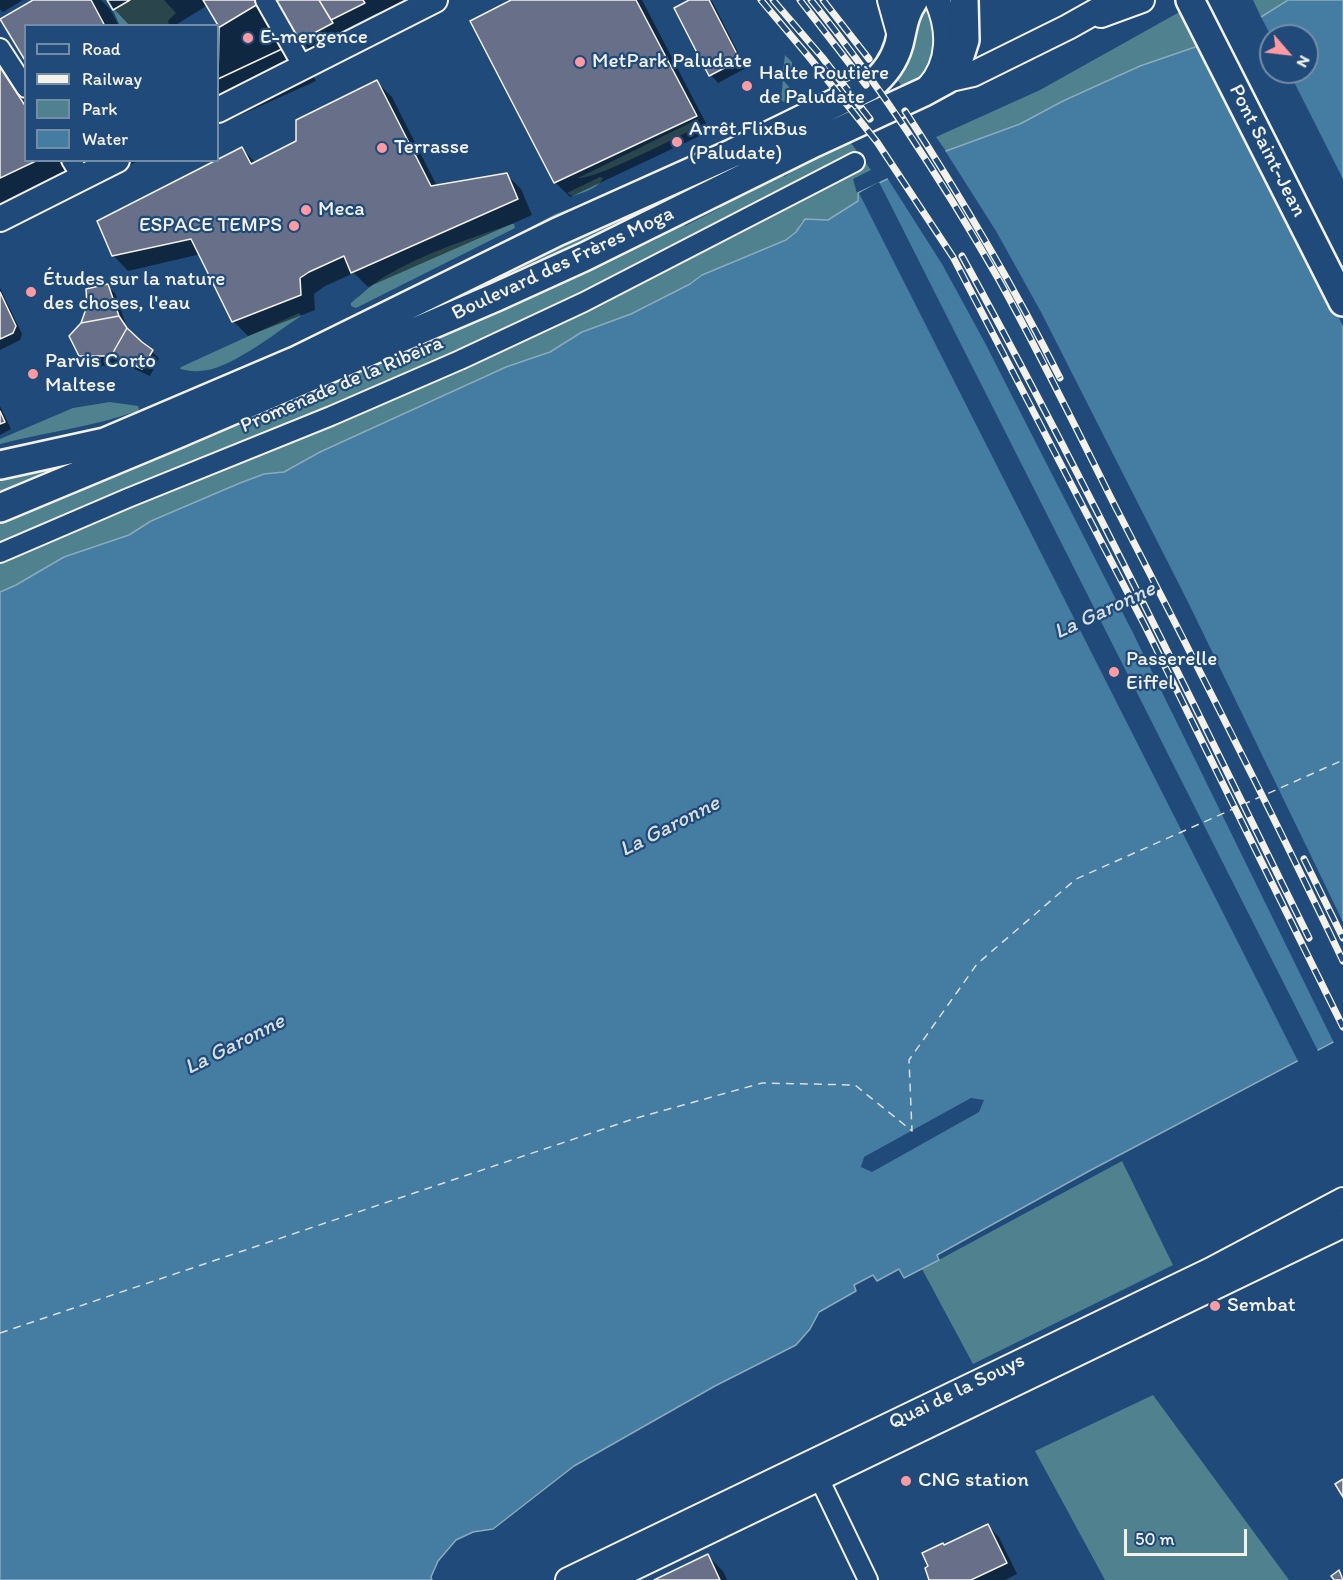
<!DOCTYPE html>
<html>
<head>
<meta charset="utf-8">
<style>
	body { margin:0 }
	#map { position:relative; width:1343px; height:1580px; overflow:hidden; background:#1f4a7a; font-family:Itim,sans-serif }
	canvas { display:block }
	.legend { position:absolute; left:24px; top:24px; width:195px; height:138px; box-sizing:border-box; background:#1f4a7a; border:2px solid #748da6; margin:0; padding:8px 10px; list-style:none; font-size:18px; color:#f4f1e8 }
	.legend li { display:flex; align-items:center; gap:12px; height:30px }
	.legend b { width:30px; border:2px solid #748da6 }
	.north { position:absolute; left:1259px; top:24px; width:60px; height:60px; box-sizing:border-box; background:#1f4a7a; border:2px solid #748da6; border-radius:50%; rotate:118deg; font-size:16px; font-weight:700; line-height:24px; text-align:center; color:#f4f1e8 }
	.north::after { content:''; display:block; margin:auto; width:21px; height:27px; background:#ff9aa2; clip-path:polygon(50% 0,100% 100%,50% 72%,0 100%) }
	.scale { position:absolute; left:1124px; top:1529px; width:123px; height:27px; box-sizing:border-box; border:3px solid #f4f1e8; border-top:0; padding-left:8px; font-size:18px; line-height:21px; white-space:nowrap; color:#f4f1e8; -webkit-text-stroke:4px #1f4a7a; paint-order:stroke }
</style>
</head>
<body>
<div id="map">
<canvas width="1343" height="1580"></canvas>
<ul class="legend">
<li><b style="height:8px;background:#1f4a7a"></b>Road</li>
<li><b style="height:8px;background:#f4f1e8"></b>Railway</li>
<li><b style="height:16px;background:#4f828e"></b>Park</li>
<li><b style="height:16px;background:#457ca1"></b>Water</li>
</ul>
<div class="north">N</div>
<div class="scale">50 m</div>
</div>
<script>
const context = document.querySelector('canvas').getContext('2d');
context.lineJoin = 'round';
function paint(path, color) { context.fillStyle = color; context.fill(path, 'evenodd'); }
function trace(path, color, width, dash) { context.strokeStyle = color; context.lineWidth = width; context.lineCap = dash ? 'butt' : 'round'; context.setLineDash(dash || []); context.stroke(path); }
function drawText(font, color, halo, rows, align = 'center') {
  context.font = font + ' Itim,sans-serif'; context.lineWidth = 4.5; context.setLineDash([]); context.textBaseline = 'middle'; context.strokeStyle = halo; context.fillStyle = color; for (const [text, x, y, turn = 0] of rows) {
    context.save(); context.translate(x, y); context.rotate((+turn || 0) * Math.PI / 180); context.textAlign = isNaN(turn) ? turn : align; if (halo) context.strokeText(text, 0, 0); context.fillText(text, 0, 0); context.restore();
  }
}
paint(new Path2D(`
	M130 0H164L176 13 168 21 169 25 120 26 113 10Z
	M1253 0H1288L1261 17Z
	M926 7H929C945 44 935 66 905 90L893 75 915 21Z
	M1183 10 1201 45 1140 66 1063 101 1020 124 946 151 936 137 1040 90Z
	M785 55 792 62 791 79 783 71Z
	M783 80 790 88 789 103 787 104 781 100Z
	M698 119V127C677 137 594 180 578 178Z
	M848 139 871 170 853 179 859 201 827 220 802 221 796 232 786 240 702 275 690 284 631 314 582 332 550 352 506 367 320 452 284 472 264 474 240 483 151 521 129 535 64 557 16 585 0 592V523L14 518 12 511 37 501 40 508 75 494 73 487 112 471 115 477 203 440 200 432 237 416 241 423 267 412 264 405 302 388 306 395 331 384 329 377 357 365 360 371 395 356 393 350 431 333 434 339 459 329 457 322 493 306 497 313 523 301 521 294 557 278 560 284 585 272 583 265 621 248 624 254 657 239 655 233 682 220 685 226 720 208 717 202 780 169 784 177 811 158Z
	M600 177 603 178C598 189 582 193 572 196L567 193Z
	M647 199 654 212 640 223 325 355Z
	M594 200 591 208 500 249 498 245 555 214Z
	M512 224H514L515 228 356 308 351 306V303C362 294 372 284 384 277 423 253 469 239 512 224Z
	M299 313 301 316 298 318C274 334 228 371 199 371 193 372 186 370 180 369L181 367Z
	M110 402 138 406 139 409 137 411C93 427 46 432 0 444V439L73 408Z
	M101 449 0 498V473Z
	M1122 1161 1173 1265 973 1364 922 1269Z
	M1153 1395 1289 1580H1105L1035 1451Z`), '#4f828e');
const water = new Path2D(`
	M1288 0H1343V1037L1091 1170 937 1255 939 1260 904 1278 899 1269 877 1281 873 1275 854 1285 856 1291 819 1312 810 1329 796 1345 715 1386 574 1466 493 1529 473 1532 456 1540 438 1561 431 1577 432 1580H0V592L16 585 64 557 129 535 151 521 240 483 264 474 284 472 320 452 506 367 550 352 582 332 631 314 690 284 702 275 786 240 796 232 805 219 828 220 858 201V193L946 151 1020 124 1063 101 1140 66 1201 45 1261 17ZM1271 36H1307V72H1271Z`);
paint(water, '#457ca1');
trace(water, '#8babbd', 1.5);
paint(new Path2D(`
	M1260 15 1271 36V72H1289L1343 179V326L1200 42Z
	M944 149 996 231 1041 312 1188 602 1343 922V1040L1335 1045 1132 631 984 341 942 264 886 176Z
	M879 182 1319 1053 1299 1063 859 193Z
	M971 1098 984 1100 979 1112 872 1172 861 1167 864 1157Z`), '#1f4a7a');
paint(new Path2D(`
	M0 0H23L3 12 0 9Z
	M36 0H101L110 9 119 26H26L2 20Z
	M109 0H264L290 38 316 81 218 125V29L221 27 208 5 174 26H130L114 9Z
	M277 0H420L381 17 377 13 342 31 346 38 315 55 300 40Z
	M515 0H642L710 131 570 197 555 182Z
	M693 0 712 1 746 68 718 83 711 75 676 9Z
	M0 54 26 95V160H66L75 176 0 210Z
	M377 82 392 97 437 186 506 174 521 189 532 215 368 287 354 273 325 286 314 294 315 310 248 336 233 321 201 254 128 271 113 255 242 149 256 163 297 142Z
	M94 160H140L109 175Z
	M107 286 115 293 126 325 138 340 159 358 150 376 123 364 122 366H92L81 355 82 325Z
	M0 288 22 334 20 340 0 350Z
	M0 406 11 429 0 435Z
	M988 1526 999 1537 1017 1574 1005 1580H931L944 1547Z
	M708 1556 723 1571 727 1580H657Z`), '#0007');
trace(new Path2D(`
	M0 1333 633 1119 762 1083 855 1085 912 1131 909 1060 977 964 1076 879 1343 760`), '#dadfdd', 1.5, [8, 6]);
const building = new Path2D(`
	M33 0H91L105 26H26V62L0 19Z
	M107 0H130L113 10Z
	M107 0H130L113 10Z
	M203 0H256L284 48 218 79 219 27Z
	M275 0H319L333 23 299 41Z
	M319 0H363L365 3 331 20Z
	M511 0H636L697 116 554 183 470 21Z
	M689 0H709L740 60 709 76 674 8Z
	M258 4 284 48 218 79V28Z
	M0 67 26 107V160H38L0 178Z
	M377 80 431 186 507 173 518 199 351 273 344 256 309 272 300 278 301 295 232 322 191 239 112 256 97 221 242 147 251 164 296 141V120Z
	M108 284 119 316 81 323 87 306 86 289Z
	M0 292 16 326 13 333 0 339Z
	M119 316 127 328 111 356H79L69 336 81 323Z
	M127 328 142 342 153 350 142 369 126 361 111 356Z
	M0 411 5 422 0 424Z
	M1343 1479V1497L1335 1484Z
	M988 1524 1007 1563 971 1580H929L925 1568 928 1566 922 1553 943 1543 944 1545Z
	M708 1554 720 1580H654Z
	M1339 1570 1343 1580H1334L1331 1576Z`);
paint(building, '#677088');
trace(building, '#f4f1e8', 1.5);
const street = new Path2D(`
	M265 0 303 67
	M0 48 26 88
	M71 160 82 178
	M0 553 128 498 331 416 460 360 584 302 855 162
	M814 1468 868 1580`);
const secondary = new Path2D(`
	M890 0 900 36
	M1101 15 1142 0
	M946 80 973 74 1068 27 1116 0
	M928 88C951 63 950 29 937 0
	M218 110 435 0
	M0 219 117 160
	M568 1580 1211 1270 1343 1200
	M608 1580 1343 1225`);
const primary = new Path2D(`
	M1190 0 1343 302
	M0 465 105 442 295 361 557 232 733 153 870 86C884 75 894 62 899 44 903 28 904 14 914 0
	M0 508 175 435 496 297 584 257 814 143 924 92 946 80 958 62 965 40 964 0`);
trace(street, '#f4f1e8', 22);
trace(secondary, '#f4f1e8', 28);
trace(primary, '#f4f1e8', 32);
trace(street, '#1f4a7a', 18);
trace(secondary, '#1f4a7a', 24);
trace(primary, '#1f4a7a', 27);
const rail = new Path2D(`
	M761 0 809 57 877 142 953 257 1145 626 1343 1027
	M773 0 822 57 870 119
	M800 0 866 85
	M811 0C882 88 943 182 999 280 1040 354 1077 430 1115 506 1193 657 1270 808 1343 961
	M823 0 869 59
	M905 111C961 197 1013 285 1060 378
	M962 256C1085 480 1196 709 1309 938
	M1304 859 1343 938`);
trace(rail, '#f4f1e8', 7);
trace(rail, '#1f4a7a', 4.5, [14]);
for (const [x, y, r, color] of [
	[248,38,6,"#ff9aa2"],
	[580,62,6,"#ff9aa2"],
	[747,86,6,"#ff9aa2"],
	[677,142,6,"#ff9aa2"],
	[382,148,6,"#ff9aa2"],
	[306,210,6,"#ff9aa2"],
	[294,226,6,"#ff9aa2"],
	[31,292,6,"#ff9aa2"],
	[33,374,6,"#ff9aa2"],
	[1114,672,6,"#ff9aa2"],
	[1215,1306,6,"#ff9aa2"],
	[906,1481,6,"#ff9aa2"]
]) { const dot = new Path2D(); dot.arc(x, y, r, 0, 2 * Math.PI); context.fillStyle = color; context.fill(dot); trace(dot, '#1f4a7a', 2); }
drawText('21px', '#f4f1e8', '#1f4a7a', [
	["E-mergence",260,38],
	["MetPark Paludate",592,62],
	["Halte Routière",759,74],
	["de Paludate",759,98],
	["Arrêt FlixBus",689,130],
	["(Paludate)",689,154],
	["Terrasse",394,148],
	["Meca",318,210],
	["ESPACE TEMPS",282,226,"right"],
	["Études sur la nature",43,280],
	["des choses, l'eau",43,304],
	["Parvis Corto",45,362],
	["Maltese",45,386],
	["Passerelle",1126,660],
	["Eiffel",1126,684],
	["Sembat",1227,1306],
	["CNG station",918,1481]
], 'left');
drawText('21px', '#f4f1e8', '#1f4a7a', [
	["Pont Saint-Jean",1267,151,63],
	["Boulevard des Frères Moga",563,264,-25],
	["Promenade de la Ribeira",342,385,-23],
	["Quai de la Souys",957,1392,-26]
]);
drawText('italic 22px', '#dadfdd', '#1f4a7a', [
	["La Garonne",1105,611,-25],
	["La Garonne",670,827,-27],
	["La Garonne",235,1045,-27]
]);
</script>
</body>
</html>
